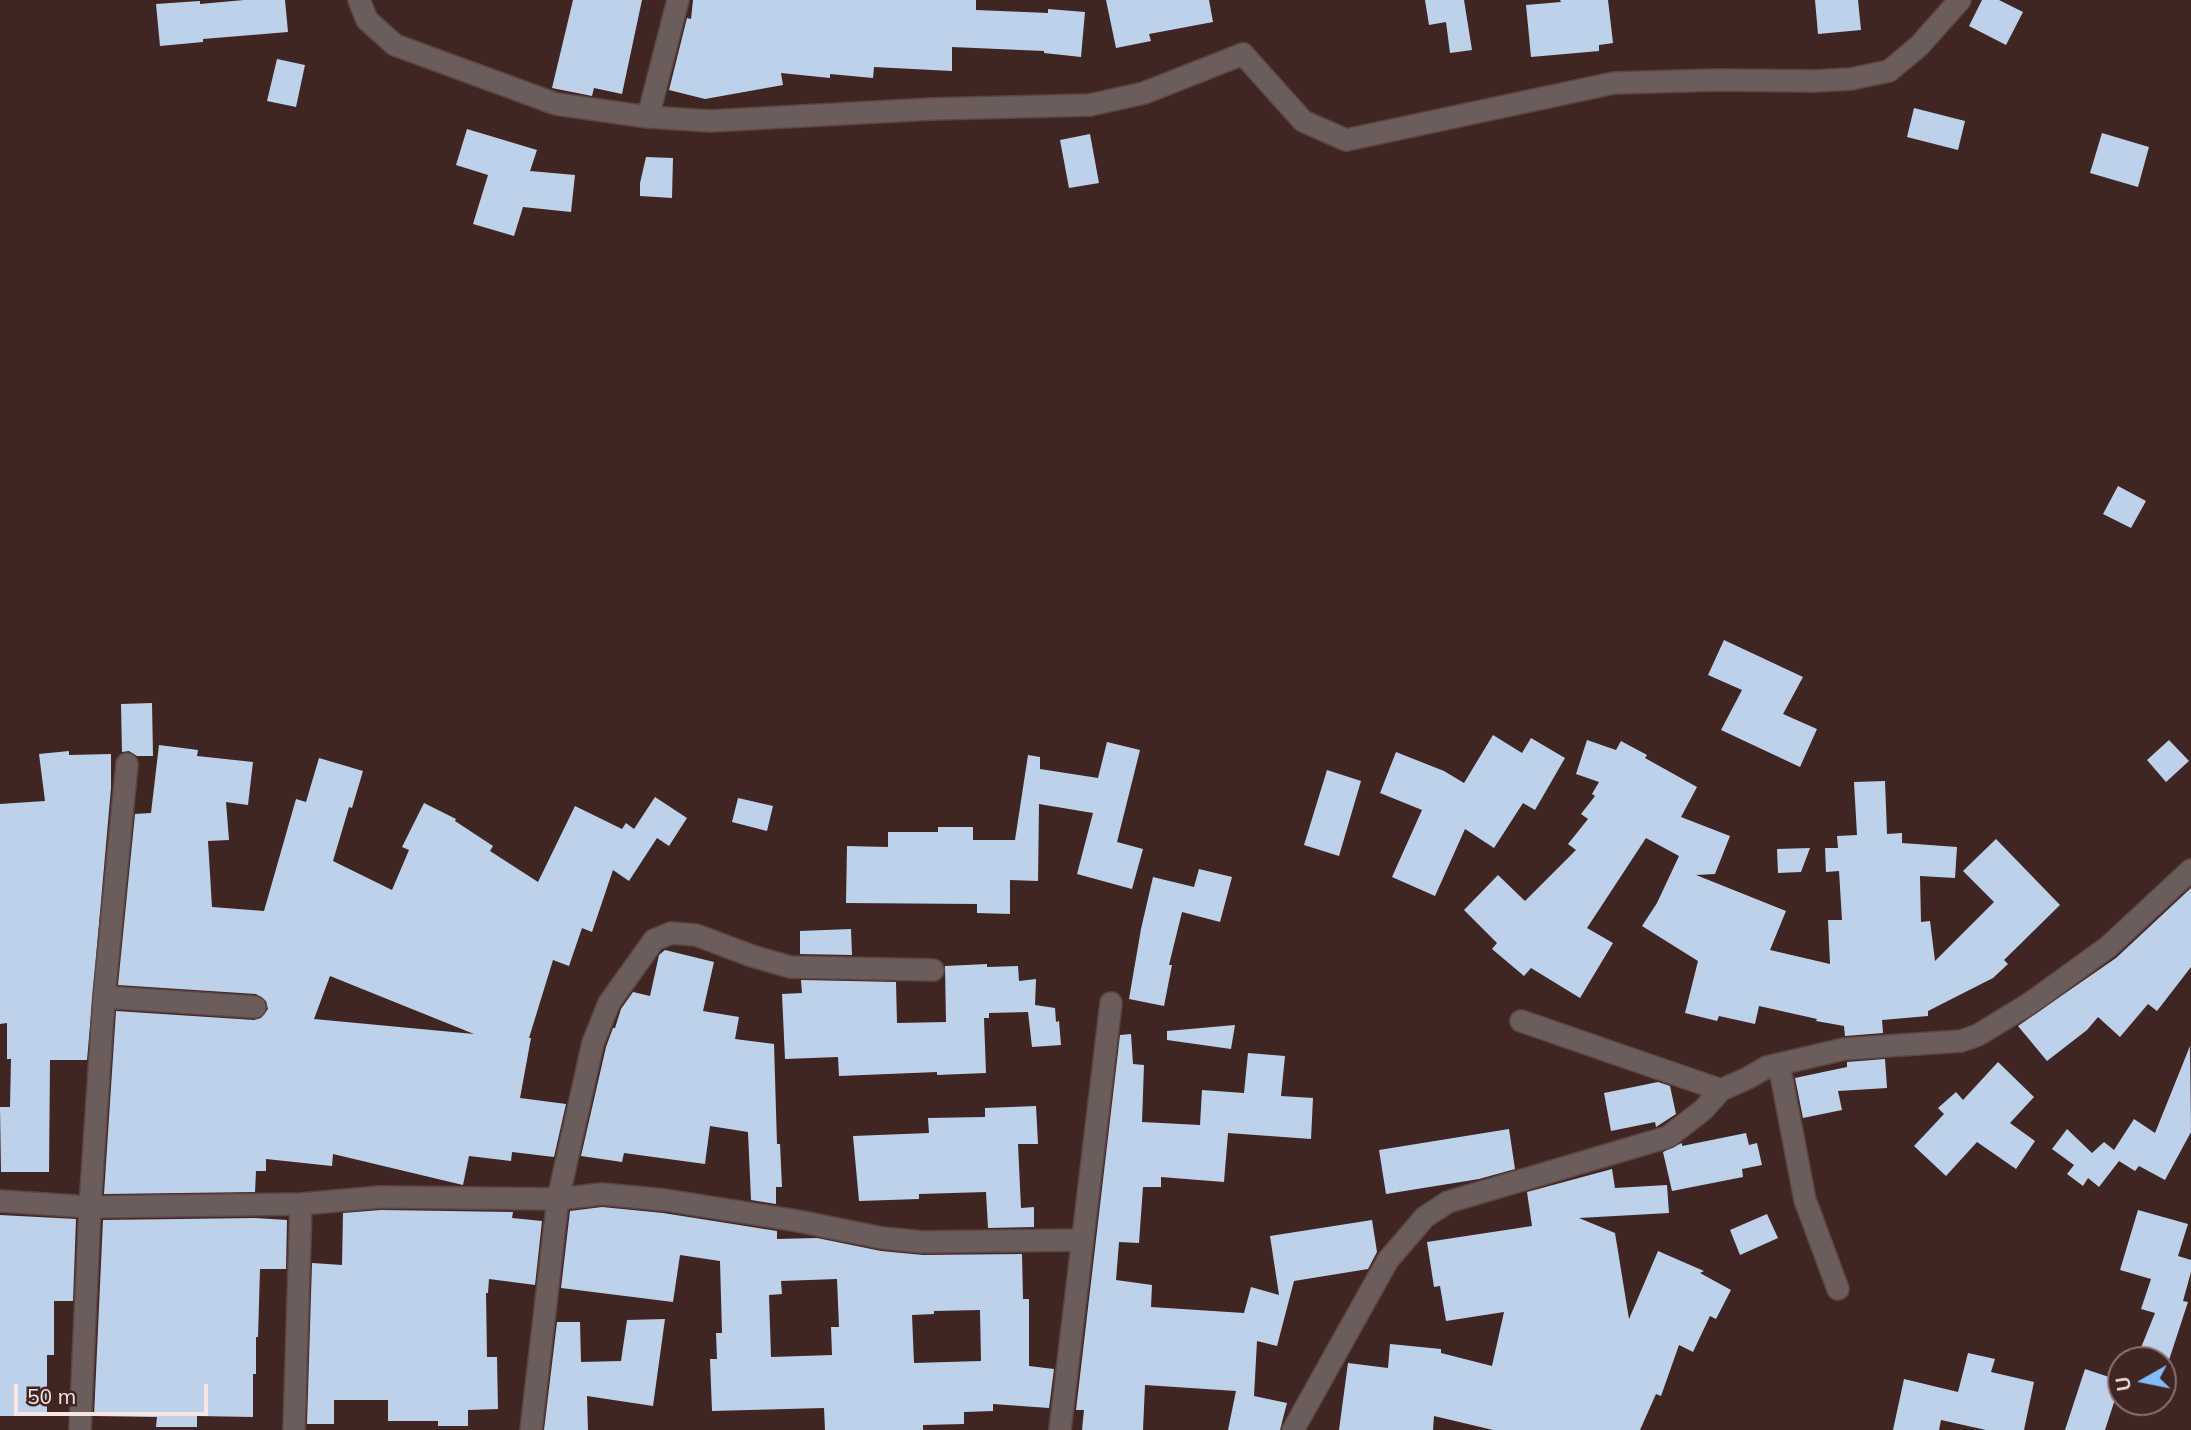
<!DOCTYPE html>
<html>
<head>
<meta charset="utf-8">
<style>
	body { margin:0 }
	#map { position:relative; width:2191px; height:1430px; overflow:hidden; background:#402623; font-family:Mulish,sans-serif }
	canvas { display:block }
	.north { position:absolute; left:2107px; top:1346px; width:70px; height:70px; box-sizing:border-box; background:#402623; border:2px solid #897270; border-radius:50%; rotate:261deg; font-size:19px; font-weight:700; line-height:28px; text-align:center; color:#f7e5e3 }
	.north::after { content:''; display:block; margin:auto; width:24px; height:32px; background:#83bcfb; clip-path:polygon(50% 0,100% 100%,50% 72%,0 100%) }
	.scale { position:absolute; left:14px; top:1384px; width:194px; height:32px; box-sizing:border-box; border:4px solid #f7e5e3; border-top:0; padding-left:9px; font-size:21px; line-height:24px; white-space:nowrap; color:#f7e5e3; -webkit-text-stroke:5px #402623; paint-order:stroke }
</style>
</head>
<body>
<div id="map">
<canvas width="2191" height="1430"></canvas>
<div class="north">U</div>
<div class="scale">50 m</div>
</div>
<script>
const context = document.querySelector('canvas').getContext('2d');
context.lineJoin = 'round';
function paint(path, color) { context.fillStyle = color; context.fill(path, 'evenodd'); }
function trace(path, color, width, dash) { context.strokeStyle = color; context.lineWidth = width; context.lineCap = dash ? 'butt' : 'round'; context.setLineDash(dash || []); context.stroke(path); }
paint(new Path2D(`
	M244 0H285L288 32 203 39V42L160 46 156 4 200 1V4Z
	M573 0H642L622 94 594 88 592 96 552 88Z
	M693 0H976V10L1048 13V9L1085 12 1081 57 1044 53V51L952 47V71L874 67 873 78 830 74V78L781 73 783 85 705 99 669 90 687 18 691 19Z
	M1106 0H1209L1213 22 1149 34 1151 41 1116 48Z
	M1425 0H1464L1472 50 1450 53 1446 22 1429 25Z
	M1560 0H1608L1613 43 1599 45V51L1531 57 1526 5 1561 2Z
	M1815 0H1858L1861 30 1818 34Z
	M1982 0H1999L2023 12 2006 45 1969 26Z
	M277 59 305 65 296 107 267 101Z
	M1914 108 1965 121 1958 150 1907 137Z
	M467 129 537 150 530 171 575 175 571 212 523 207 514 236 473 224 488 175 456 165Z
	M2102 133 2149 147 2138 187 2090 173Z
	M1090 134 1099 183 1069 188 1060 140Z
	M646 157 673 158 672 198 640 196V183Z
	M2118 486 2146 501 2131 528 2103 514Z
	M1724 640 1803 677 1783 714 1817 729 1800 767 1721 730 1742 690 1708 675Z
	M152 703 153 756H137L129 751 122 752 121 704Z
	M1493 735 1522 753 1531 738 1565 758 1535 810 1523 803 1494 848 1465 829 1435 896 1392 877 1422 810 1380 793 1396 752 1444 771 1464 783Z
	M1587 740 1616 750 1621 741 1647 755 1645 758 1697 787 1681 817 1730 836 1715 874 1696 875 1786 911 1770 950 1830 964 1828 920H1842L1839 871 1826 872 1825 848H1838L1837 836 1857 835 1854 782 1885 781 1887 834 1902 833V843L1957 847 1955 878 1920 876 1921 922 1930 921 1935 961 1994 902 1963 871 1996 839 2060 905 2004 960 2008 964 1993 978 1928 1011V1016L1882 1020 1883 1033 1845 1036 1844 1026 1816 1021 1817 1019 1759 1006 1755 1024 1719 1016 1717 1021 1685 1013 1698 961 1642 926 1657 903 1679 856 1646 838 1587 928 1613 943 1580 998 1531 968 1524 976 1492 949 1497 943 1464 910 1498 875 1525 901 1576 850 1568 844 1588 819 1581 814 1595 796 1592 794 1599 782 1576 774Z
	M2169 740 2189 761 2166 782 2147 760Z
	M1107 742 1140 750 1117 842 1143 849 1132 889 1077 874 1093 813 1039 804 1038 881 1010 880V914L977 913V904L846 903 847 846 888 847V832H938V827H973V840H1015L1028 755 1040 757V769L1098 778Z
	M159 745 198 750 197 756 253 762 248 805 226 802 229 840 208 841 212 907 264 911 296 799 306 802 319 758 363 771 352 808 349 807 333 861 392 890 409 850 402 847 424 803 456 819 455 821 493 846 490 851 538 882 575 806 622 829 626 823 634 829 655 797 687 818 669 846 657 838 629 881 613 870 592 932 582 928 569 966 553 960 529 1038H531L520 1098 566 1104 554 1157 512 1152 511 1161 469 1156 463 1185 333 1154 332 1166 266 1159V1171H256L255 1192 104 1194 116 1011 254 1020 261 1018 268 1009 266 1001 256 994 118 985 135 814 151 813ZM330 976 474 1034 314 1019Z
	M69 751V755L111 754V788L87 1060H50L49 1172H1L0 1107H10L11 1059H7V1023L0 1024V804L45 801 39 754Z
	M1327 770 1361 781 1339 856 1304 845Z
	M738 798 773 806 767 831 732 822Z
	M1810 848 1801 872 1778 873 1777 849Z
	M1199 869 1232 877 1220 922 1182 912 1169 965H1172L1164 1006 1129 999 1141 929 1153 877 1194 887Z
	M2191 888V967L2157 1011 2148 1004 2120 1037 2098 1017 2087 1030 2047 1061 2018 1026 2116 958Z
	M851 929 852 955 800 954V931Z
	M665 950 714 962 703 1011 739 1017 735 1039 774 1044 777 1144H780L782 1187H776V1204L751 1200 748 1132 710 1126 705 1164 624 1153 622 1162 581 1156 606 1047 613 1028H615L621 1009 633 992 650 996 659 955Z
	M987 964V967L1018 966 1019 981 1036 979 1035 1005 1055 1008 1056 1022 1059 1021 1061 1045 1032 1047 1028 1012 989 1013V1018H984L986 1073 937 1075V1072L839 1076 838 1057 785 1059 782 994 802 993 801 980 896 982 897 1023 946 1022 945 966Z
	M1235 1025 1231 1049 1167 1040V1031Z
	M1131 1034 1133 1064 1144 1065 1142 1122 1200 1125 1202 1090 1244 1093 1248 1053 1285 1056 1281 1096 1313 1098 1311 1139 1228 1133 1224 1182 1161 1177V1187H1143L1139 1243 1119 1242 1116 1280 1152 1285 1151 1307 1244 1313 1251 1287 1279 1295 1270 1236 1372 1220 1377 1252 1368 1269 1294 1281 1277 1346 1257 1341 1254 1396 1287 1403 1280 1430H1228L1236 1391 1145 1385 1143 1430H1082L1084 1410H1076L1120 1035Z
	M2190 1046 2191 1132 2165 1180 2139 1166 2135 1171 2119 1161 2099 1187 2088 1178 2083 1186 2067 1174 2074 1165 2052 1149 2067 1129 2092 1153 2104 1142 2114 1150 2134 1119 2155 1133Z
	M1885 1059 1887 1088 1838 1091 1842 1110 1803 1118 1795 1078 1847 1067V1062Z
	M1998 1062 2034 1097 2010 1123 2035 1141 2016 1169 1977 1142 1946 1176 1914 1146 1944 1114 1938 1108 1956 1092 1963 1100Z
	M1658 1082 1670 1086 1676 1114 1656 1127 1655 1122 1611 1131 1604 1093Z
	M1036 1106 1038 1144H1018L1021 1208 1034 1207V1227L988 1228 986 1192 919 1194V1199L859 1201 853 1136 929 1133 928 1118 985 1117V1108Z
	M1509 1129 1515 1169 1479 1179 1386 1194 1379 1150Z
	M1746 1133 1749 1145 1757 1143 1762 1165 1742 1169 1743 1177 1672 1191 1663 1152 1682 1143V1146Z
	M1612 1169 1615 1188 1667 1185 1669 1213 1579 1218 1615 1233 1629 1319 1658 1251 1704 1271 1700 1273 1731 1290 1716 1319 1710 1316 1693 1352 1679 1345 1661 1396 1656 1394 1640 1430H1493L1434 1416 1433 1430H1339L1348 1363 1388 1368 1390 1344 1441 1349V1353L1492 1366 1504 1312 1446 1321 1440 1286 1434 1287 1427 1242 1532 1226 1527 1192Z
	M602 1207 663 1213 777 1231V1239L817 1238 881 1251 923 1255 1022 1254 1023 1299H1029V1366L1054 1369 1049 1408 993 1404V1411L964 1412V1424L923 1425V1430H825L824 1408 712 1411 710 1359H717L716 1333H722L720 1261 680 1255 673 1302 561 1288 570 1211ZM837 1279 839 1327H831L832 1355 771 1357 769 1295 782 1294 781 1281ZM980 1310 981 1361 914 1363 912 1315 934 1314V1311Z
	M381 1210 513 1212 512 1218 542 1221 535 1285 489 1279 488 1293H486L487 1357H497L498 1409 468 1410V1426H438V1421H388V1400H334V1424H307L312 1263 342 1265 343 1213Z
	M2138 1210 2188 1224 2178 1256 2191 1260V1272L2183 1301 2188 1302 2169 1360H2136L2155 1313 2141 1309 2151 1279 2120 1270Z
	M1767 1214 1778 1238 1740 1255 1730 1230Z
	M0 1215 76 1219 73 1301H54V1355H47V1416H0Z
	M255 1218 287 1220 286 1269H260L258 1337H256V1374H253V1417L197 1416V1427H156L157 1417 94 1416 103 1220Z
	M665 1319 653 1406 587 1396 588 1430H544L557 1322H580L581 1362 621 1361 627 1320Z
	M1968 1353 1995 1359 1991 1372 2034 1382 2024 1430H1986L1941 1420 1939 1430H1893L1904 1379 1958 1392Z
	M2085 1369 2121 1381 2105 1430H2065Z`), '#bdd2ea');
const minor = new Path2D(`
	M359 0 367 20 395 45 556 104 648 117 710 121 932 109 1090 105 1144 93 1243 54 1303 121 1346 140 1614 83 1717 80 1814 81 1851 79 1889 71 1919 46 1960 0
	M648 117 678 0
	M127 764 104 997 90 1207 301 1204 380 1197 558 1199 602 1194 665 1200 798 1221 882 1238 923 1242 1081 1240
	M104 997 255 1007
	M1521 1021 1721 1090
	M1779 1064 1805 1200 1838 1289
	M0 1201 90 1207 80 1430
	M294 1430 301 1204
	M531 1430 558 1199 593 1043 609 1003 654 940 671 933 696 935 752 956 790 967 933 970
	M1060 1430 1111 1003
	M1293 1430 1388 1260 1425 1217 1448 1202 1668 1137 1703 1110 1721 1090 1748 1078 1767 1067 1844 1049 1961 1041 1978 1035 2029 1004 2108 947 2191 870`);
trace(minor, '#5d4542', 24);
trace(minor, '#6b5d5b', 21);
</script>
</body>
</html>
